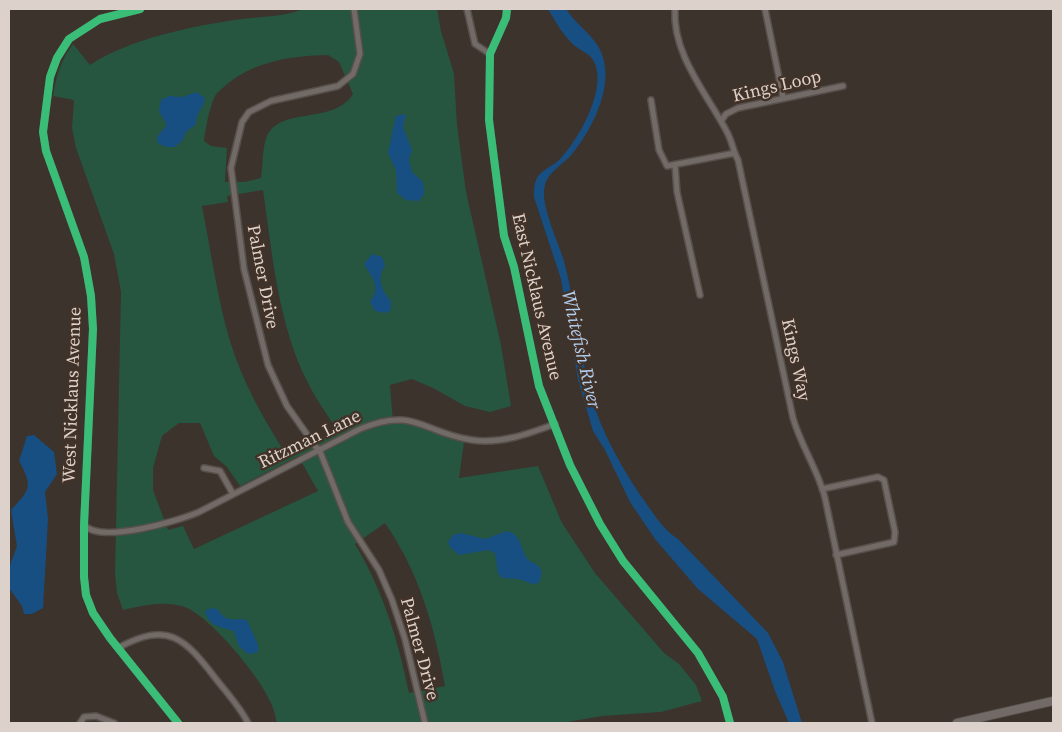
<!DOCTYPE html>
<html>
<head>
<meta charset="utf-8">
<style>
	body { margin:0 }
	#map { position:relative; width:1062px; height:732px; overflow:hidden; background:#3c332d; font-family:"Source Serif 4",serif }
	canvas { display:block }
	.frame { position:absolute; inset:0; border:10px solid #dcd2cb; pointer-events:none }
</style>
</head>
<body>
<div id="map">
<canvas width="1062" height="732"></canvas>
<div class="frame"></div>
</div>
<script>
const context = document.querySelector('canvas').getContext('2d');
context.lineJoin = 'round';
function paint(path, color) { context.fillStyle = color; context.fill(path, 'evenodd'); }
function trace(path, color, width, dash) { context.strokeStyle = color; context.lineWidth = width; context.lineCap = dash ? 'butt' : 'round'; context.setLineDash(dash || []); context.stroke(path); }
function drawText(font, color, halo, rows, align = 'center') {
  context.font = font + ' "Source Serif 4",serif'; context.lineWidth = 5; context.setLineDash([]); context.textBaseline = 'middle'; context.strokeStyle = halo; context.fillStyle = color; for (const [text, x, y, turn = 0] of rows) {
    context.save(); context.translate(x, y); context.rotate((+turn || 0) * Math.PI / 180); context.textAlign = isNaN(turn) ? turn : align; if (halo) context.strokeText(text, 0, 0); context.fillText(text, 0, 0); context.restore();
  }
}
paint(new Path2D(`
	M302 9H437L441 31 454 74 457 125 466 192 501 345 511 406 490 412 465 406 433 388 412 379 390 385 393 423 411 424 464 442 459 478 538 466 562 523 595 573 664 653 679 664 696 685 702 701 661 712 602 716 561 723H277C275 716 274 708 270 701 259 676 212 619 187 608 167 600 144 605 123 610L117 593 115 574 121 292 114 254 76 148 72 128 74 100 53 96C56 76 61 60 73 44L90 65C131 38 193 26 242 19 257 17 291 16 302 9ZM328 55 339 62 353 94C334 125 281 106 267 136 262 148 263 166 261 178L245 182H225L227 148 211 146 204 141C206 126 209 109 215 96 217 92 223 88 226 85 255 61 291 56 328 55ZM263 190C272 252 278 324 307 381 315 398 327 414 337 430L285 453C263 418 242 381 230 341 217 297 211 251 202 206L228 202 227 196ZM179 423H200L214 456 227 467 240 486 298 456 318 491 194 549 183 526 168 530 153 490V468L162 436ZM385 523C419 572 435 628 445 686L409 693C398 639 383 591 355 544Z`), '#265540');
paint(new Path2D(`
	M548 9H566C575 23 589 32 598 46 618 79 594 127 572 154 565 163 548 172 545 185 539 205 560 244 565 265 575 305 579 347 589 387 598 426 619 463 641 496 652 511 662 529 678 539L768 633 783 662 802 723H789L775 691 757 639 698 589 655 539 630 502 605 450 593 431 578 380 561 279 534 197C534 189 534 181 539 175 545 168 555 165 561 158 579 139 609 86 593 60 589 53 581 51 575 46 564 37 555 21 548 9Z
	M196 92 205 98C204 108 195 113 196 124L186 132 182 141 175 147H166L158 143 157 137 167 125 159 111 161 100 169 96 183 97Z
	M406 114 403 127 412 150 409 160 412 172 423 182 424 194 419 201 406 200 397 193 396 170 388 153 396 116Z
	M372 254 382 257 385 266C376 277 382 292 391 301V310L386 313 375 311 370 302C382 286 372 278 364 264Z
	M34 435 54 452 57 474 45 492 48 519 43 608 32 614H24L22 606 9 588V568L17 546 11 510C29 490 34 488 19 461L27 436Z
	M507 531C521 535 519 543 525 555 530 567 548 561 539 583L532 584 519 579 502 578 498 573 495 553 488 550 459 555 450 547 448 542 453 535 461 533 485 539Z
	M212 608 217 609C229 625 231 617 247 620L258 645V652L248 654 239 646 234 631C220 626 210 628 205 611Z`), '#174f83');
const street = new Path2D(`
	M140 9 100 19 69 39 57 58 50 77 43 132 46 151 84 257 91 296 93 329 84 525V577L86 595 93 613 110 638 178 723
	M467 9 475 44 490 54
	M507 9 506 18 490 54 489 120 504 236 514 267 539 386 570 465 600 524 623 561 698 653 723 697 730 723
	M675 9C672 54 707 94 727 132 732 141 733 151 738 160L793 418C801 446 818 470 825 498L872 723
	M765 9 783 97
	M651 100 659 150 667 166 735 153
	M721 121 726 114 738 108 843 86
	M675 165 677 192 700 295
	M319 449 348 522 379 570 392 600 405 639 425 723
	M318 450 287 406 268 365 244 269 231 168 242 122 249 112 271 101 338 86 353 74 360 54 354 9
	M204 468 220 471 233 494
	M822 489 878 477 884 480 895 532 894 542 836 555
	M84 525C101 544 178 521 199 512L360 429C415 406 423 433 472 440 501 444 528 434 555 424
	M118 648C169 620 185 639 216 679 227 693 240 707 248 723
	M80 723 84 717 96 716 114 723`);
const secondary = new Path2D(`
	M957 723 1053 701`);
trace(street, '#574f4a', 8);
trace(secondary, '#574f4a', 10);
trace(street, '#716a66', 5);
trace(secondary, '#716a66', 8);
trace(new Path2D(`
	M140 9 100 19 69 39 57 58 50 77 43 132 46 151 84 257 91 296 93 329 84 525V577L86 595 93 613 110 638 178 723
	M507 9 506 18 490 54 489 120 504 236 514 267 539 386 570 465 600 524 623 561 698 653 723 697 730 723`), '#3abd76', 8);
drawText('18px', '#dcd2cb', '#423227', [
	["Kings Loop",777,87,-13],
	["Palmer Drive",262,277,79],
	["East Nicklaus Avenue",536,297,77],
	["Kings Way",795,360,78],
	["West Nicklaus Avenue",73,395,-88],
	["Ritzman Lane",310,440,-26],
	["Palmer Drive",419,649,75]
]);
drawText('italic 19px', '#b0cef0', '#423227', [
	["Whitefish River",580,350,77]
]);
</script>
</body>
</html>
